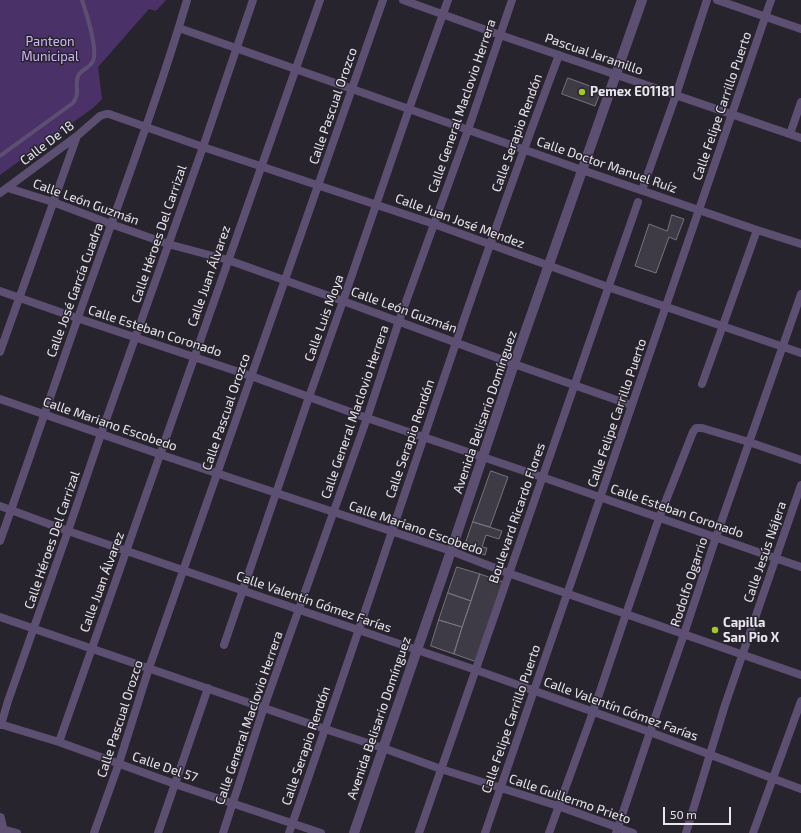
<!DOCTYPE html>
<html>
<head>
<meta charset="utf-8">
<style>
	body { margin:0 }
	#map { position:relative; width:801px; height:833px; overflow:hidden; background:#28242e; font-family:"Exo 2",sans-serif }
	canvas { display:block }
	.scale { position:absolute; left:663px; top:807px; width:68px; height:18px; box-sizing:border-box; border:2px solid #e9e6ed; border-top:0; padding-left:5px; font-size:12px; line-height:14px; white-space:nowrap; color:#e9e6ed; -webkit-text-stroke:3px #28242e; paint-order:stroke }
</style>
</head>
<body>
<div id="map">
<canvas width="801" height="833"></canvas>
<div class="scale">50 m</div>
</div>
<script>
const context = document.querySelector('canvas').getContext('2d');
context.lineJoin = 'round';
function paint(path, color) { context.fillStyle = color; context.fill(path, 'evenodd'); }
function trace(path, color, width, dash) { context.strokeStyle = color; context.lineWidth = width; context.lineCap = dash ? 'butt' : 'round'; context.setLineDash(dash || []); context.stroke(path); }
function drawText(font, color, halo, rows, align = 'center') {
  context.font = font + ' "Exo 2",sans-serif'; context.lineWidth = 3; context.setLineDash([]); context.textBaseline = 'middle'; context.strokeStyle = halo; context.fillStyle = color; for (const [text, x, y, turn = 0] of rows) {
    context.save(); context.translate(x, y); context.rotate((+turn || 0) * Math.PI / 180); context.textAlign = isNaN(turn) ? turn : align; if (halo) context.strokeText(text, 0, 0); context.fillText(text, 0, 0); context.restore();
  }
}
paint(new Path2D(`
	M0 0H166L156 11 149 9 98 67 102 99 93 108 0 175Z`), '#4a3269');
const building = new Path2D(`
	M568 78 601 90 595 106 562 94Z
	M672 215 684 219 676 240 669 237 656 273 635 266 649 224 667 231Z
	M491 471 508 477 490 527 473 522Z
	M473 522 502 531 499 539 486 535 482 547 487 548 485 555 464 548Z
	M457 567 480 574 471 601 448 593Z
	M480 574 503 582 477 662 454 654Z
	M448 593 471 601 462 627 439 620Z
	M439 620 462 627 454 654 431 646Z`);
paint(building, '#3f3b46');
trace(building, '#77737f', 1);
trace(new Path2D(`
	M0 156 73 103C81 92 74 87 78 76 80 70 90 68 93 61 98 49 86 12 82 0`), '#5d4f72', 4);
trace(new Path2D(`
	M403 0 500 35 801 138
	M717 0 801 29
	M179 28 582 170 757 230 801 244
	M790 134 801 102
	M8 188 53 202 111 224 168 244 228 260 343 301 514 364 631 405
	M642 190 676 95 707 0
	M0 193 77 136 100 116 106 114H109L203 147 434 224 608 287 801 353
	M0 291 77 318 251 376 367 418 542 477 801 567
	M0 352 77 136
	M702 384 757 230
	M0 399 159 454 451 551 508 573 801 675
	M0 506 68 531 476 670 650 732 801 789
	M0 541C31 455 60 367 91 281 124 188 159 95 187 0
	M0 617 325 729 383 748 441 769 558 806 633 833
	M224 645 309 397 343 301 409 109 448 0
	M0 724 59 742 175 784 321 833
	M1 725 8 701 68 531 101 434 203 147 253 0
	M59 742 320 0
	M0 830 2 829 17 833
	M94 833 119 763 149 668 383 0
	M158 833 208 688
	M223 833 264 707 367 418 399 321 468 130 512 0
	M289 833C380 574 462 312 559 55
	M419 833C491 622 565 412 638 202
	M485 833 771 0
	M549 833 593 712 626 614 659 518 693 432 696 428H702L749 442 801 460
	M616 833 650 732 684 634 716 537 801 294
	M686 833 725 705 801 485
	M753 833 801 701`), '#5d4f72', 8);
trace(new Path2D(`
	M0 818 3 833
	M354 833 451 551 514 364 642 0`), '#5d4f72', 10);
for (const [x, y, r, color] of [
	[582,92,4,"#a4c824"],
	[715,630,4,"#a4c824"]
]) { const dot = new Path2D(); dot.arc(x, y, r, 0, 2 * Math.PI); context.fillStyle = color; context.fill(dot); trace(dot, '#28242e', 1.5); }
drawText('13px', '#d1b7f9', '#28242e', [
	["Panteon",50,42],
	["Municipal",50,57]
]);
drawText('13px', '#e9e6ed', '#28242e', [
	["Pascual Jaramillo",594,54,19],
	["Calle Pascual Orozco",333,106,-71],
	["Calle General Maclovio Herrera",462,106,-71],
	["Calle Felipe Carrillo Puerto",722,106,-71],
	["Calle Serapio Rendón",517,133,-70],
	["Calle De 18",47,143,-37],
	["Calle Doctor Manuel Ruíz",607,165,19],
	["Calle León Guzmán",86,202,20],
	["Calle Juan José Mendez",460,221,20],
	["Calle Héroes Del Carrizal",159,234,-71],
	["Calle Juan Álvarez",209,276,-71],
	["Calle José García Cuadra",75,290,-70],
	["Calle León Guzmán",404,310,20],
	["Calle Luis Moya",324,318,-70],
	["Calle Esteban Coronado",155,331,18],
	["Calle Pascual Orozco",226,412,-71],
	["Calle General Maclovio Herrera",355,412,-71],
	["Avenida Belisario Domínguez",485,412,-71],
	["Calle Felipe Carrillo Puerto",617,413,-71],
	["Calle Mariano Escobedo",110,424,19],
	["Calle Serapio Rendón",410,439,-71],
	["Calle Esteban Coronado",677,511,19],
	["Boulevard Ricardo Flores",517,513,-71],
	["Calle Mariano Escobedo",416,528,19],
	["Calle Héroes Del Carrizal",52,540,-71],
	["Calle Jesús Nájera",765,552,-71],
	["Calle Juan Álvarez",102,582,-70],
	["Rodolfo Ogarrio",689,582,-72],
	["Calle Valentín Gómez Farías",314,602,19],
	["Calle Valentín Gómez Farías",621,709,20],
	["Calle General Maclovio Herrera",249,718,-71],
	["Avenida Belisario Domínguez",379,718,-71],
	["Calle Pascual Orozco",120,719,-72],
	["Calle Felipe Carrillo Puerto",511,719,-71],
	["Calle Serapio Rendón",306,746,-71],
	["Calle Del 57",165,767,19],
	["Calle Guillermo Prieto",570,799,19]
]);
drawText('bold 13px', '#e9e6ed', '#28242e', [
	["Pemex E01181",590,92],
	["Capilla",723,623],
	["San Pio X",723,638]
], 'left');
</script>
</body>
</html>
